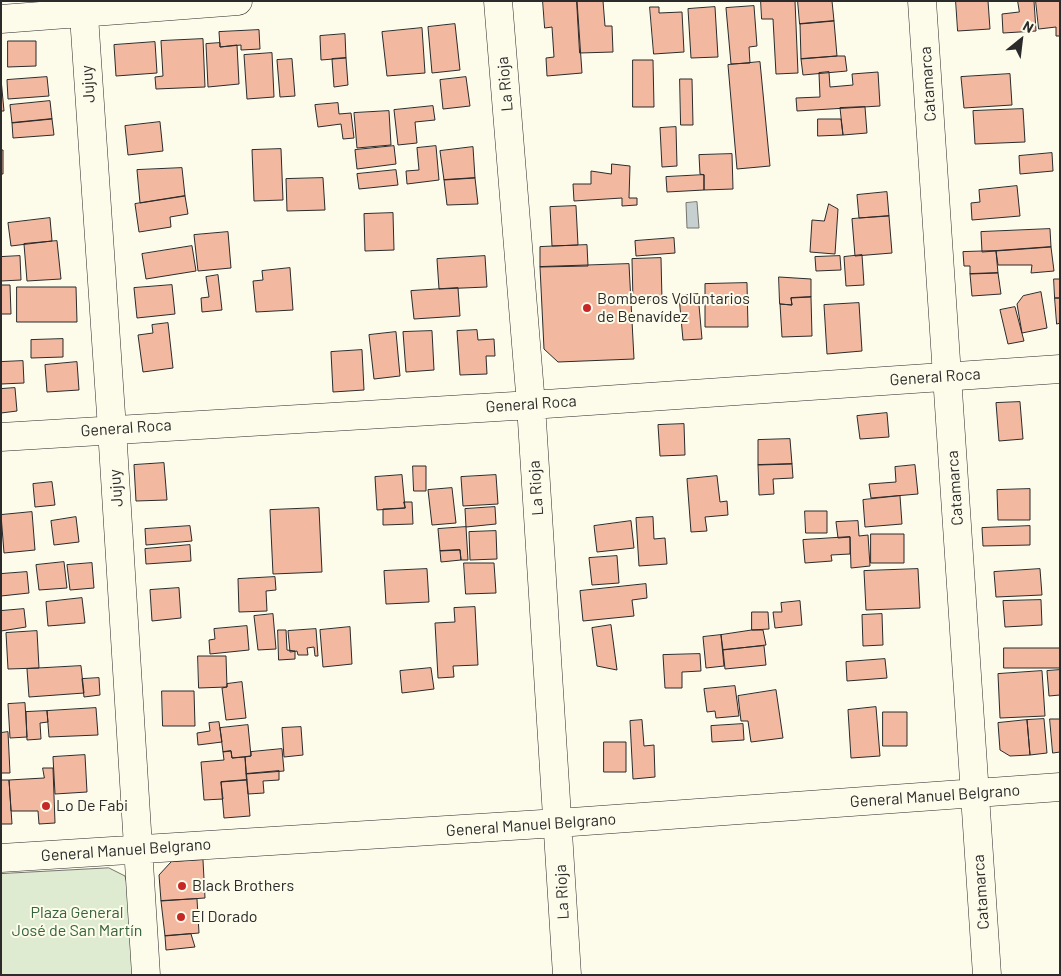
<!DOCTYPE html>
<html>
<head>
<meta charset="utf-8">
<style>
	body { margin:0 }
	#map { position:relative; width:1061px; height:976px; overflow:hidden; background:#fdfbea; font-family:Barlow,sans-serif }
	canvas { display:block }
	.frame { position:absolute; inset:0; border:2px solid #2b2b2b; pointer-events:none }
	.north { position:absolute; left:996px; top:15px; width:50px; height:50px; -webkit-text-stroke:4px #fdfbea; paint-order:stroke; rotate:29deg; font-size:14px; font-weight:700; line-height:20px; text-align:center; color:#2b2b2b }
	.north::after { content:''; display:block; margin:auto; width:18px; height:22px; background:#2b2b2b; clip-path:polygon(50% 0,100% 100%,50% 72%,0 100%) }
</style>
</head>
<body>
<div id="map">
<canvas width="1061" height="976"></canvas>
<div class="frame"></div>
<div class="north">N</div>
</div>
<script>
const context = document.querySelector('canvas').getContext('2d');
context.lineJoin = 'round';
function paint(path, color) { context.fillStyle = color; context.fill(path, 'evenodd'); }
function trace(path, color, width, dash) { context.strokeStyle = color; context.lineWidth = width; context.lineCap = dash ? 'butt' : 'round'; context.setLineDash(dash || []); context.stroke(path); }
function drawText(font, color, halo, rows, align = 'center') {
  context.font = font + ' Barlow,sans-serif'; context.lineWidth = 4; context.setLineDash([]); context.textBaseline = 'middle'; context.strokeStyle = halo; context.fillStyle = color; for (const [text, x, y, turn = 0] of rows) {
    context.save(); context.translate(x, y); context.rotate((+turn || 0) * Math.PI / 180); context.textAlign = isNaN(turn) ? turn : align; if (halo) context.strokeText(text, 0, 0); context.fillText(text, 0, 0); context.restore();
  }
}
const green = new Path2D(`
	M109 868 125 876 128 887 135 975H1V874Z`);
paint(green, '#deebd1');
trace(green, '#74746e', 1);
const water = new Path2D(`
	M697 202 699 228H687L686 203Z`);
paint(water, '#c7d0d0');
trace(water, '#74746e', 1);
const building = new Path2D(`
	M543 1H577L582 73 547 76 546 58 554 57 552 27 545 28Z
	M577 1H603L605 26H612L613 52 580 53Z
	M761 1H795L798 73 776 74 773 19H762Z
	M798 1H832L834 21 800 24Z
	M956 1H988L990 29 958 31Z
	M1018 1H1034L1036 31 1003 33 1002 14 1019 12Z
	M1036 1H1060V36H1056V27L1039 29Z
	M754 6 757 46 749 47 750 63 731 64 726 8Z
	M650 7H659V13L682 12 684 52 654 54Z
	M715 7 718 57 691 58 688 9Z
	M834 21 837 56 801 59 800 24Z
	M455 24 460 70 432 73 428 27Z
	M422 28 425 73 387 76 382 32Z
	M259 30 260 49 241 50V45L220 47 219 32Z
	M345 34 346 58 321 60 320 36Z
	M203 39 205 87 156 89 155 77 163 76 161 41Z
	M8 41H36V66L8 67Z
	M155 42 157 73 116 76 114 45Z
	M220 43V47L237 45 239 84 208 87 206 44Z
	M272 53 274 97 247 99 244 55Z
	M837 56H845L847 71 803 75 801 59Z
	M346 58 348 85 334 87 332 59Z
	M292 59 295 96 280 97 277 60Z
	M633 60H653L654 107H633Z
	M760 62 770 166 737 169 728 65Z
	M829 72 830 87 853 85 852 74 878 72 880 106 797 111 796 98 820 97 819 73Z
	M1010 74 1012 105 964 108 961 77Z
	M47 77 49 96 8 99 7 80Z
	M466 77 470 106 443 109 440 80Z
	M1 79 4 111H1Z
	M680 79H692L693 125H681Z
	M50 101 52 119 12 123 10 105Z
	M338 103 339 114 351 113 354 138 343 139 341 124 318 127 315 105Z
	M433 106 435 120 415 122 417 143 398 145 394 110Z
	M865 107 867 133 843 135 840 108Z
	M1023 109 1025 142 975 144 973 111Z
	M389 111 391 145 357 148 354 113Z
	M52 119 54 135 13 138 12 123Z
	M818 119H841L843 135 818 136Z
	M160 122 163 151 128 155 125 126Z
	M676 127 677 166 662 167 660 128Z
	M394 146 396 164 357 169 355 150Z
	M436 146 439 180 407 184 406 171 419 170 417 148Z
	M473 147 475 178 444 180 440 151Z
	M281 149 283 200 254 201 252 150Z
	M1 150H3V174H1Z
	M1052 153 1053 171 1020 174 1019 156Z
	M732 154 733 189 704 190V175L700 174 699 155Z
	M612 164 630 166 629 198H637V205L622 206V198L574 201 573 184H591V171L611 174Z
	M182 168 185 196 140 203 137 170Z
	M396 170 398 185 359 189 357 174Z
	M704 175V190L667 192 666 177Z
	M323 178 325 210 287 211 286 179Z
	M475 178 478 204 447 205 444 180Z
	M1017 186 1020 216 972 220 971 203 980 202 979 190Z
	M887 192 889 216 859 218 857 195Z
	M185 196 188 214 170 217 171 227 139 232 135 204Z
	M829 204 838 209 835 254 810 252 812 220 824 221Z
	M576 206 578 245 552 246 550 207Z
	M393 213 394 250 365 251 364 214Z
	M889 216 892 253 855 256 852 219Z
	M50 218 52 241 11 246 8 223Z
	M1050 229 1051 247 982 252 981 232Z
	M228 232 231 268 198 271 194 235Z
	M674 238 675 253 636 256 635 241Z
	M57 241 61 279 27 281 24 244Z
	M587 245 588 266 540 267V247Z
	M192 246 196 271 146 279 142 254Z
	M1051 247 1054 271 1031 273 1032 265H998L996 251Z
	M996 251 998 273 970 274V266H964L963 252Z
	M862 255 864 285 846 286 844 257Z
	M20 256 21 280 1 281V257Z
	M485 256 487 287 439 289 437 259Z
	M840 256 841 270 816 271 815 257Z
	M661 258 662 300 633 301 632 259Z
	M629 264 634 359 558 362 544 349 540 267Z
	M290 268 293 310 256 312 253 281 263 280 262 271Z
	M998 273 1001 294 972 296 970 274Z
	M218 275 222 310 202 312 201 298 209 297 206 277Z
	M779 277 811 279V297L791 298 792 305 780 304Z
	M1054 279H1060V298H1055Z
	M747 283 748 327H705V284Z
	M1 285H10L11 314H1Z
	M172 285 175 314 137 318 134 288Z
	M17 287H76L77 322H17Z
	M458 288 460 316 414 319 411 291Z
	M1041 292 1047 328 1022 333 1017 304 1023 296Z
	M698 294 702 339 683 340 679 296Z
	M811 297 812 336 782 337 780 304 792 305 791 298Z
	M1055 298H1060V323L1057 324Z
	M859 303 862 351 827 354 824 305Z
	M1015 307 1024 341 1008 344 1000 310Z
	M168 323 173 368 143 372 138 335 153 333 152 325Z
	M477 330 478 340 494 339 495 356H486L487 374 460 375 457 331Z
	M432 331 434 370 406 372 403 332Z
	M396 332 400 376 374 379 369 335Z
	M63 339V357L31 358V340Z
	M362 350 364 390 333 392 331 352Z
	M23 361 24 383 1 384V362Z
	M77 362 79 390 47 392 45 365Z
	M15 388 17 411 1 413V389Z
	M1020 402 1023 439 999 441 996 403Z
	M887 413 889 437 860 439 857 416Z
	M684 424 685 455 660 456 658 425Z
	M790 439 792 464 758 465V440Z
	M164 463 167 500 136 501 134 465Z
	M792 464 793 478 773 479 774 494 759 495 758 465Z
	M915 465 918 494 871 498 869 484 896 482 895 467Z
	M413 466H426V491H414Z
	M402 475 405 508 377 510 375 477Z
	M496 475 498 504 463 506 461 477Z
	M717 476 720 502 727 501 728 515 705 517 707 531 691 532 687 479Z
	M52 482 55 505 35 507 33 484Z
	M452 488 456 523 432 525 428 490Z
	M1030 489V520H998L997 490Z
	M900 496 902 524 865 527 863 500Z
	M404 502H412L413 524 383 525V509L405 508Z
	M495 507 496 524 466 527 465 509Z
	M319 508 322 572 273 574 270 510Z
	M805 511H827V533H806Z
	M32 512 35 550 4 553 1 515Z
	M76 517 79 542 54 545 51 521Z
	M653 517 654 539 665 538 667 564 639 566 636 518Z
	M631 521 634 548 597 552 594 526Z
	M858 521 859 536 868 535 870 566 851 568 850 537 838 538 836 522Z
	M190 526 192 541 146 545 145 529Z
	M1030 526V545L983 546 982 528Z
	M466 527 468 560H461L460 550 440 551 438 529Z
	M496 531 497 559 470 560 469 532Z
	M871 534H904V563H871Z
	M850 537V554L831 555 832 561 805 563 803 540Z
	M190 545 191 561 146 564 145 549Z
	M460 550 461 560 441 562 440 551Z
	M617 556 619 583 592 585 589 558Z
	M64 562 67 588 39 590 36 565Z
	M92 563 94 588 70 590 67 565Z
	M464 563H494L496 593 466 594Z
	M427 569 429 602 386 604 384 571Z
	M918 569 920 608 866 610 864 571Z
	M1040 569 1042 595 996 597 994 572Z
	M27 572 29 593 1 596V574Z
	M275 577 276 590 266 591 267 611 239 612 238 579Z
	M646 584 647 598 632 600 634 616 583 621 580 591Z
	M179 588 181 618 152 621 150 590Z
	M82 598 85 623 48 626 46 602Z
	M1041 600 1042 625 1005 627 1003 601Z
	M800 601 802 625 775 628 773 612H782L781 603Z
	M475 607 478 665 453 666 454 677 438 678 435 623 455 622 454 608Z
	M24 609 26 627 1 631V611Z
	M752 612H768L769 629 752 630Z
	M273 614 276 649 258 650 254 616Z
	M882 614 883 645 863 646 862 615Z
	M611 625 617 670 597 666 592 628Z
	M247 626 249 650 210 654 209 640 215 639 214 629Z
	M350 627 352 664 323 667 320 630Z
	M316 629 318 656H315L314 647 307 648 308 655H298L297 651 290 652 288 631Z
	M278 630H286L287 650 295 651V659L279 660Z
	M752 630H763L766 645 723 650 721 635Z
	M37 631 39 668 8 669 6 633Z
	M721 635 724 666 706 668 703 637Z
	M764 646 766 665 725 669 723 650Z
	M1004 648H1060V668H1004Z
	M700 654 701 671 682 672V688H665L663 655Z
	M198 656H226L227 687 199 688Z
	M885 659 887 678 847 681 846 662Z
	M81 666 84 693 29 697 27 669Z
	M431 668 434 689 402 693 400 671Z
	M1060 670V695L1049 696 1047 671Z
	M1042 671 1045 716 1000 718 998 674Z
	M99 678 100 695 84 697 82 679Z
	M242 682 246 718 226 720 222 688 227 687V684Z
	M735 686 739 716 716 718 715 711 707 712 704 689Z
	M776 690 783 738 751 742 748 721H741L738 696Z
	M162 691H194L195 726H163Z
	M25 703 27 737 10 738 8 704Z
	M876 707 880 756 851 758 848 710Z
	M96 708 98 735 49 737 47 711Z
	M47 711 48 722 40 723 41 739 27 740 26 712Z
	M883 712H907V746H883Z
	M1044 719 1047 753 1030 755 1027 720Z
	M1050 719H1060V752L1053 753Z
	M642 720 644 746 654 745 655 777 633 779 630 721Z
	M1027 720 1030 755 1010 756 1000 750 998 723Z
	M219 722 222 742 198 745 197 733 210 731 209 723Z
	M743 724 744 740 712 742 711 726Z
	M248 725 251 756 232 758 231 751 223 752 220 728Z
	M301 727 303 755 284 757 282 728Z
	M8 732 10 773H1V733Z
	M604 742H626V772H604Z
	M282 749 284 771 246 774 245 757 251 756V752Z
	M231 751 232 758 245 757 247 780 221 782 223 799 204 800 201 762 224 760 223 752Z
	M85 755 87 792 55 794 53 757Z
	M43 768H53L55 823 39 824 38 811H11L9 780 44 778Z
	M279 771V780L263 781 264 793 248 794 246 774Z
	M1 780H9L12 824H1Z
	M247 780 250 816 224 818 221 782Z
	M203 860 205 898 161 901 159 875 171 862Z
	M197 899 199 933 165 936 161 901Z
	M191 934 195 947 166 950 165 936Z`);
paint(building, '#f2b8a0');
trace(building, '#2b2b2b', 1);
const minor = new Path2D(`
	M83 1 112 429 146 975
	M498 1 531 405 567 975
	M922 1 987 975
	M1 19 238 1
	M1 437 531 405 1060 369
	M1 858 558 823 1060 787`);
trace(minor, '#2b2b2b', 29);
trace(minor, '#fdfbea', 28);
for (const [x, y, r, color] of [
	[587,308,5,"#c62828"],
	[46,806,5,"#c62828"],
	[182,886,5,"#c62828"],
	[181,917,5,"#c62828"]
]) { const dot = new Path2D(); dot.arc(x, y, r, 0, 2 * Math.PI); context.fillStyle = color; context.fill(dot); trace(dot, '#fdfbea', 2); }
drawText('16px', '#2b2b2b', '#fdfbea', [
	["Jujuy",88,84,-94],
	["La Rioja",505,84,-95],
	["Catamarca",928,84,-94],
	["General Roca",935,377,-4],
	["General Roca",531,404,-4],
	["General Roca",126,428,-4],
	["Jujuy",116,488,-94],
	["La Rioja",536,488,-94],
	["Catamarca",955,488,-94],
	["General Manuel Belgrano",935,796,-4],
	["General Manuel Belgrano",531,825,-4],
	["General Manuel Belgrano",126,850,-4],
	["La Rioja",562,892,-93],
	["Catamarca",981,892,-94]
]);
drawText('16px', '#2b2b2b', '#fdfbea', [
	["Bomberos Voluntarios",597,299],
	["de Benavídez",597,317],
	["Lo De Fabi",56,806],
	["Black Brothers",192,886],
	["El Dorado",191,917]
], 'left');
drawText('16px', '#34623c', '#fdfbea', [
	["Plaza General",77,913],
	["José de San Martín",77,931]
]);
</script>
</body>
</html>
